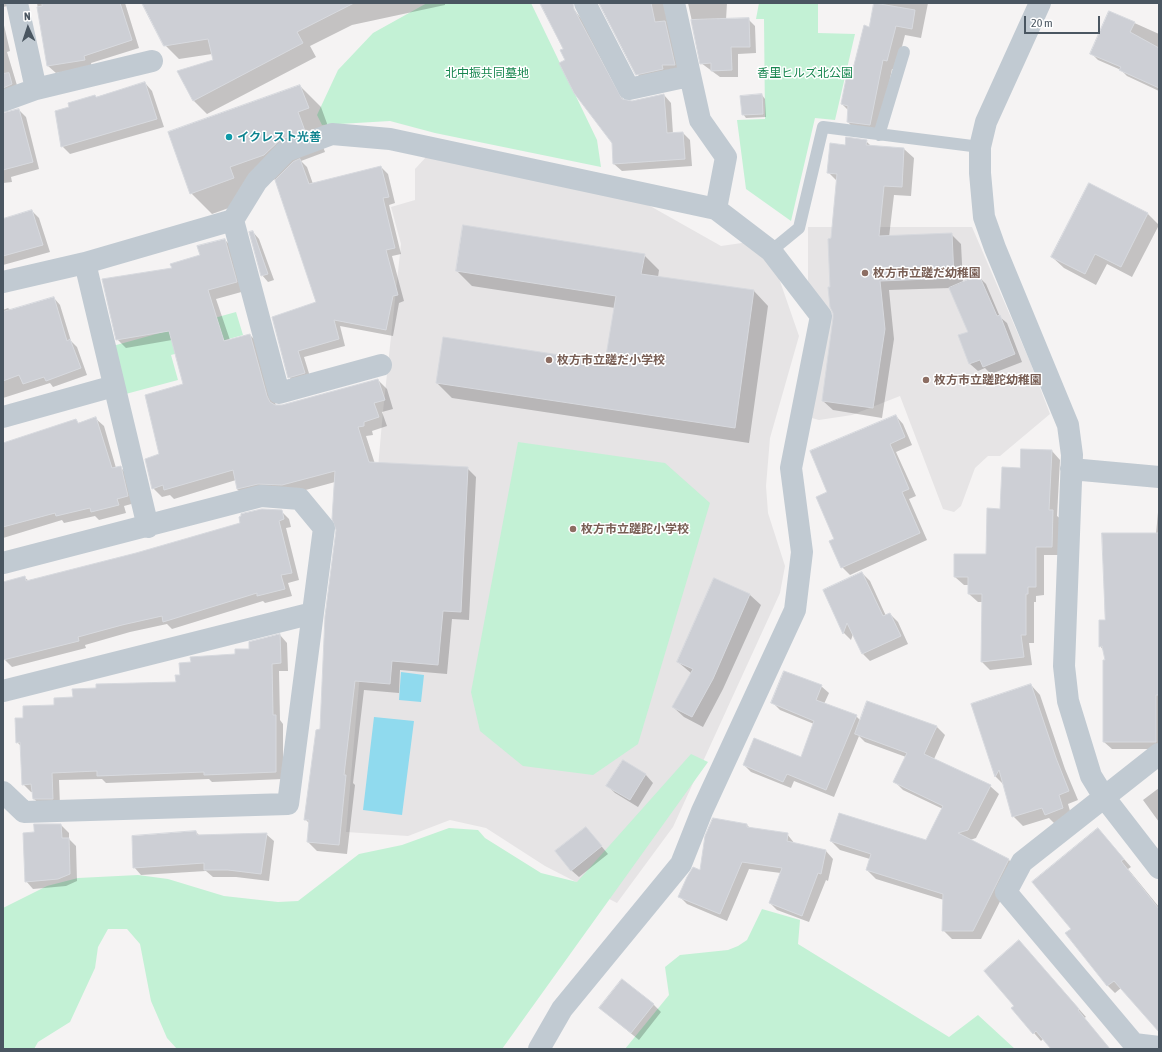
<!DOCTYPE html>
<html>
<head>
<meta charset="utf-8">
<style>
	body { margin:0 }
	#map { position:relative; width:1162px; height:1052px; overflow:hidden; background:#f5f3f3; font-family:"Asap Condensed",sans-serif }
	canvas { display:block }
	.frame { position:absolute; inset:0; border:4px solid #4a5661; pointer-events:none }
	.north { position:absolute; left:8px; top:8px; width:40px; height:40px; -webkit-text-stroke:3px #fff; paint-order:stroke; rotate:357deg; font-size:11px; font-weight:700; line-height:16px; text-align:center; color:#4a5661 }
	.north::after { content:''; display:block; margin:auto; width:14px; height:18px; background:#4a5661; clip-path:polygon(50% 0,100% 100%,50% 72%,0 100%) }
	.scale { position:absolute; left:1024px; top:16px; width:76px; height:18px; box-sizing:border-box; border:2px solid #4a5661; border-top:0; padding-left:5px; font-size:12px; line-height:14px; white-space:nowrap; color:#4a5661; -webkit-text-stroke:3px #fff; paint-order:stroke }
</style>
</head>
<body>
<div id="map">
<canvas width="1162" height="1052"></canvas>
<div class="frame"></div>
<div class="north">N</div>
<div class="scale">20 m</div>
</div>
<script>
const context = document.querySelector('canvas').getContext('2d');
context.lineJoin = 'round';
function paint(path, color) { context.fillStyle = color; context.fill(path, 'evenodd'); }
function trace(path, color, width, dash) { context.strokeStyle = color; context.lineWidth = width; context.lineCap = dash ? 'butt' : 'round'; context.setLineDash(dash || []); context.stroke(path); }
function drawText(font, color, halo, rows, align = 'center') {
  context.font = font + ' "Asap Condensed","Noto Sans JP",sans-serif'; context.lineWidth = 3; context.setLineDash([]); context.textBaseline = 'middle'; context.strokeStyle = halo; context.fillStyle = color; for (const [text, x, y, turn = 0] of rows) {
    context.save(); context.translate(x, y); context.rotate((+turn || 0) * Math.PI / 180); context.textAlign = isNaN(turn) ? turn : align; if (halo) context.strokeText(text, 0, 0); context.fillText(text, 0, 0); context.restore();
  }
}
paint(new Path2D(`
	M427 156 643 202 721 246 749 242 773 261 799 336 770 438 766 486 768 513 785 566 780 593 673 827 617 903 545 866 486 828 450 820 408 836 346 832 383 411 401 244 391 207 415 200V169Z
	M808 227H972L1031 364 1050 414 1000 456H988L975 468 961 506 954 512 943 509 900 396 852 415 819 420 808 417 827 318 808 284Z`), '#e6e4e5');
paint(new Path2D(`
	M427 3H531L597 140 601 167 435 133 390 121 322 125 317 115 338 70 373 33Z
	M759 3H818V33L855 34 835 120 815 118 791 221 746 189 737 120 765 119 764 19H756Z
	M236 312 243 335 171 355 178 380 122 395 109 347Z
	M518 442 665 463 710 503 638 744 593 775 523 766 480 731 471 692Z
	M691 754 708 762 502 1049H177L167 1038 151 1001 140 944 127 929H108L98 947 95 968 70 1022 38 1042 34 1049H3V908L47 886 78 878 138 875 168 879 224 896 278 902 298 901 359 854 402 845 449 828 478 830 485 838 541 873 577 882Z
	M762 909 800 920 798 944 949 1037 978 1015 1015 1049H625L669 995 665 967 680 955 728 950 738 946 747 940Z`), '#c3f1d5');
paint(new Path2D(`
	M401 672 424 675 421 702 399 700Z
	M374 717 414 721 402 815 363 810Z`), '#90daee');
paint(new Path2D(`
	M3 3H12V5L3 7Z
	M37 3H125L139 48 91 63 92 67 56 73 48 66Z
	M143 3H445V5L352 25 310 46 316 57 207 114 193 100 214 61 212 54 179 59 165 45Z
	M541 3H569L583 21 624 101 631 102 664 95 671 103 673 134 683 133 690 140 692 166 622 171 614 164 613 143 567 60 564 49Z
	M600 3H671L681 71 644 81 637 74Z
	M688 3H727L726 20 748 19 755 26 756 53 738 54V77H720L701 63Z
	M879 3H928L921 38 905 35 896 70 892 69 879 134 857 132 848 122 849 111 842 104Z
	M1110 12 1159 34V91L1127 76 1121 70 1098 60 1091 53Z
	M3 21 10 51 7 52 19 92 3 99Z
	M145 83 152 91 164 127 70 154 62 146 97 98Z
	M300 86 321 107 329 129 318 133 325 152 301 161 307 167 313 184 381 167 388 174 395 203 389 205 401 254 392 256 404 301 399 303 393 336 340 326 345 346 304 357 311 380 295 384 289 377 273 318 317 302 276 179 251 188 254 199 212 214 191 193Z
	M762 95 765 99 766 117 746 118 743 114Z
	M19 110 26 117 39 169 11 177 12 182 3 183V114Z
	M866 141 871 146 904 149 914 158 911 196 894 195 889 237 951 234 961 244 963 283 978 276 986 284 1000 317 1007 323 1022 362 991 374 985 368 978 371 970 364 959 336 969 332 950 288 889 290 894 339 882 418 833 410 823 401 834 318 831 288 832 239 838 182 828 172 846 146Z
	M1089 184 1148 214 1159 225 1132 277 1107 264 1096 285 1064 268 1052 257Z
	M32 211 39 218 50 252 3 265V219Z
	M253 232 259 239 274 280 268 282 262 275Z
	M225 240 234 249 245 291 216 299 230 340 250 335 259 344 276 406H282L378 380 387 389 393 409 382 412 387 426 372 431 373 435 366 436 375 464 467 468 476 477 469 620 452 619 447 674 400 670 399 693 364 690 353 783 355 785 347 854 317 851 308 842 310 824 305 819 321 730 337 530 335 482 291 494 246 498 237 489 236 480 174 499 170 495 162 497 153 488 160 455 184 385 172 340 126 348 117 339 173 269 201 256Z
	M644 255 659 270 658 277 754 291 768 306 749 443 452 398 437 383 606 364 615 308 472 286 457 271Z
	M54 298 60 305 71 341 77 347 87 375 53 387 50 383 3 398V310L8 308 11 311Z
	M896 416 903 424 912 445 896 452 916 496 909 499 927 540 850 575 842 567 835 539 828 493Z
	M96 419 104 426 116 468 120 467 128 475 135 503 124 506 126 513 99 520 95 516 64 523 62 520 3 538V448L76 421 79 424Z
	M1052 451 1060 460 1057 516 1061 519 1060 555H1044V595L1036 596V602H1034V643H1029L1032 665 990 670 982 662V602H978L969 594V585H964L955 577 987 555 1000 510 1021 469Z
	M1159 501V749H1112L1104 742 1106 660 1104 651 1100 646 1106 621 1156 534Z
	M281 511 289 519 291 527 286 528 299 580 288 583 292 596 265 603 263 601 172 629 167 624 130 632 85 645 86 648 12 667 4 659 3 583 24 577 29 581 136 554Z
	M862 573 870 581 886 616 890 614 898 622 908 644 870 661 863 654 853 634 851 640 844 633 824 591Z
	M715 579 750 595 761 605 723 689 703 727 684 717 673 707 691 673 678 662Z
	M280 635 287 643 288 671H279L280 720 283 724V779L212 782 209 779 106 783 102 779 59 780 60 806H42L34 799 33 792H31L23 784 21 746 17 742 24 719 74 698 177 683Z
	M1031 685 1040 695 1065 769 1078 800 1068 804 1072 818 1055 824 1049 818 1023 826 1013 816 1004 785 996 777 972 704Z
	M821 686 829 693 824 704 856 716 861 721 937 727 945 735 934 759 990 786 999 794 976 838 970 840 1009 860 1017 868 981 939H952L943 930 944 900 876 879 867 870 870 859 840 850 831 841H926L943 809 903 790 895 782 906 757 865 742 859 736 834 797 794 781 791 788 751 772 744 765 801 759 814 724 780 710 772 702Z
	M623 761 646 775 653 783 638 807 615 793 608 786Z
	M1159 788V822L1143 800Z
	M35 825H61L69 833V839L76 846 77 881 66 886 33 889 26 881Z
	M747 825 751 829 787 834 795 844 826 851 833 859 828 881 826 880 809 922 777 910 770 903 781 873 749 869 727 921 687 904 679 896Z
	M586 828 608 854 579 877 571 870Z
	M1098 829 1131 867 1128 869 1159 907V1029L1121 988 1115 993 1108 986 1067 933 1072 929Z
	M196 832 199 835 266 834 274 841 269 881 236 877H213L206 871 141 875 134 867Z
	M1026 949 1086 1017 1084 1018 1110 1049H1053L1044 1038 1041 1041 1034 1033 1016 1006Z
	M654 1005 661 1012 639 1040 600 1008Z`), '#0003');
const building = new Path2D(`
	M42 3H120L132 40 84 56 85 60 47 66 37 7 42 6Z
	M142 3H354L297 32 303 43 193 101 177 71 213 60 208 39 164 46Z
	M540 3H573L574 9 622 99 632 101 664 94 667 133 683 132 685 159 613 164 612 143 574 93 559 63 565 60 560 50 563 49Z
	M599 3H651L655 22 665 21 675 65H662L663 69 636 75Z
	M874 3 915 10 912 29 896 26 887 61 883 60 870 125 847 122 848 106 841 104 848 69H853L864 25 869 27Z
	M1109 11 1135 22 1130 32 1159 48V88L1119 70 1121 67 1090 54Z
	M749 18 750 47H731L732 70 711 71V63L700 64 691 20Z
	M9 73 12 84 3 88V74Z
	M145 82 157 119 61 147 55 111 69 107 68 103 95 95 96 97Z
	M300 85 309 108 298 112 305 131 281 139 264 155 230 167 234 178 190 194 168 132Z
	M762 94 763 114 742 115 740 96Z
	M19 109 33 162 3 170V113Z
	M846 137 867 140 866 145 904 148 902 187 884 186 879 236 952 233 954 278 880 281 885 329 873 408 822 401 833 318V313L830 307 828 287H830L828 239 831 238 837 174 827 173 830 143 845 145Z
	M300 159 309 184 381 166 389 197 383 198 395 248 386 250 398 295 393 296 386 330 334 320 339 339 298 351 305 373 288 378 272 317 316 302 275 180 293 162Z
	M1089 183 1148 213 1121 267 1095 254 1085 274 1051 257Z
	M32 210 43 245 3 256V219Z
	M463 225 645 254 641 274 754 290 735 428 436 383 443 337 605 362 616 296 456 271Z
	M253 231 268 274 261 276 249 232Z
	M225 239 237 282 208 290 224 341 250 334 267 396 270 402 275 405H282L378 379 385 400 374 403 379 417 364 422V426L358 427 369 462 468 467 461 612 443 611 438 665 392 661 390 684 355 681 344 775H346L339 845 307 842 309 820H304L316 730 320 729 325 616 336 530 332 519 335 471 282 485 258 484 237 489 233 470 164 490 163 485 152 489 145 459 159 454 145 395 183 384 169 331 116 340 102 279 172 268 170 264 200 255 197 246Z
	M979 275 997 316 1000 315 1015 354 983 367 980 360 969 364 958 335 968 332 949 288Z
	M54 297 67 341 70 339 81 368 46 381 44 377 23 384 19 375 3 381V312Z
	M896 415 905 437 890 444 909 489 902 492 920 533 841 568 829 541 834 539 816 497 827 492 810 451Z
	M96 417 112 468 121 466 128 496 117 499 119 505 91 512 90 508 56 516 55 513 3 527V443L76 419 78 423Z
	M1021 449 1052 450 1049 510H1053L1052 547H1036V587H1028V594H1026V635H1021L1024 657 981 662 982 594H968V577H954V554H986L987 508 1000 509 1002 467 1020 468Z
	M262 509 282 510 284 519 279 521 292 573 281 575 285 589 257 596V593L163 622 162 616 122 625 78 637 79 641 3 660V582L25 576 26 581 136 553 240 523 239 517 241 516V514Z
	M1102 533H1159V695H1156V742H1103V660H1105L1102 646 1099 647V620H1105Z
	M862 572 883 616 890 613 901 636 862 654 847 623 843 634 823 590Z
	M714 578 750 594 713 679 692 717 672 707 693 669 677 662Z
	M280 634 281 663 272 664 273 715H276V772L204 775V772L97 776V771L52 773 53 799H33L31 784 22 785 20 742 16 743 15 718H23V706L54 705V698L73 697 72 689 96 688V684L176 682 175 675H180L179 663 191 662 190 657 235 654V649H249V642Z
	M784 671 822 685 816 700 857 715 826 790 787 774 783 782 743 765 754 738 801 757 814 721 771 703Z
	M1031 684 1056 758 1069 791 1059 795 1063 808 1045 815 1042 808 1012 817 999 770 995 777 971 704Z
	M867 701 937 726 924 754 991 785 968 830 958 833 1009 859 973 931H942L943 894 866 870 871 854 830 841 839 813 926 840 943 806 893 782 907 753 855 734Z
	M623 760 646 774 630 800 606 786Z
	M713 818 747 824V827L788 833 787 841 826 850 821 874 818 873 802 916 769 903 782 868 742 862 720 914 678 897 687 877 693 867 700 870 705 836Z
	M34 824H61L62 838H69L70 874 58 879 25 882 23 833 34 832Z
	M586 827 602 846 571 871 555 851Z
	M1098 828 1124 859 1121 861 1159 909V1032L1114 981 1107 986 1065 933 1071 929 1032 882Z
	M196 831 197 835 267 833 261 874 228 870H204V863L133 868 132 836Z
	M1019 940 1079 1009 1078 1010 1110 1049H1051L1036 1031 1033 1034 1011 1008 1014 1006 984 971Z
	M622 979 654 1004 631 1033 599 1008Z`);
paint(building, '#cdcfd5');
trace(building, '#d7d9de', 1);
trace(new Path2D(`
	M879 135 904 52
	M771 251 799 228 823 127 980 147`), '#c1cad2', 12);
trace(new Path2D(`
	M17 3 36 89
	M585 3 629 89 689 76
	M674 3 700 120 726 157 716 209
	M1040 3 986 122 980 147V173L984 217 995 248 1068 425 1072 455 1064 666 1068 701 1091 776 1104 797 1159 868
	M3 101 36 89 152 61
	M85 263 148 527
	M3 282 85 263 233 220
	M381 365 279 393 233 220 257 181 286 151 332 134 390 139 716 209 771 251 821 316 791 468 802 552 795 610 702 811 681 864 562 1009 539 1049
	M3 417 114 386
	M1071 469 1159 477
	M3 563 261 496 300 499 324 528 288 804 24 812 3 792
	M3 691 313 613
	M1159 754 1022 862 1006 892 1134 1044 1159 1047`), '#c1cad2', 22);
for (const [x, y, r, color] of [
	[229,137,4,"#0f9aa8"],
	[865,273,4,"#8d6e63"],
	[549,360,4,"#8d6e63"],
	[926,380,4,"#8d6e63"],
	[573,529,4,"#8d6e63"]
]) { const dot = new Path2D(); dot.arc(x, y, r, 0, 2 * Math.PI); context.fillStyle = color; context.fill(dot); trace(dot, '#fff', 1.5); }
drawText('12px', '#17864f', '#fff', [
	["北中振共同墓地",487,73],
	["香里ヒルズ北公園",805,73]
]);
drawText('bold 12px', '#0d838f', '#fff', [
	["イクレスト光善",237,137]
], 'left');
drawText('bold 12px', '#785e54', '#fff', [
	["枚方市立蹉だ幼稚園",873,273],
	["枚方市立蹉だ小学校",557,360],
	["枚方市立蹉跎幼稚園",934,380],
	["枚方市立蹉跎小学校",581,529]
], 'left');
</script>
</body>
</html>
